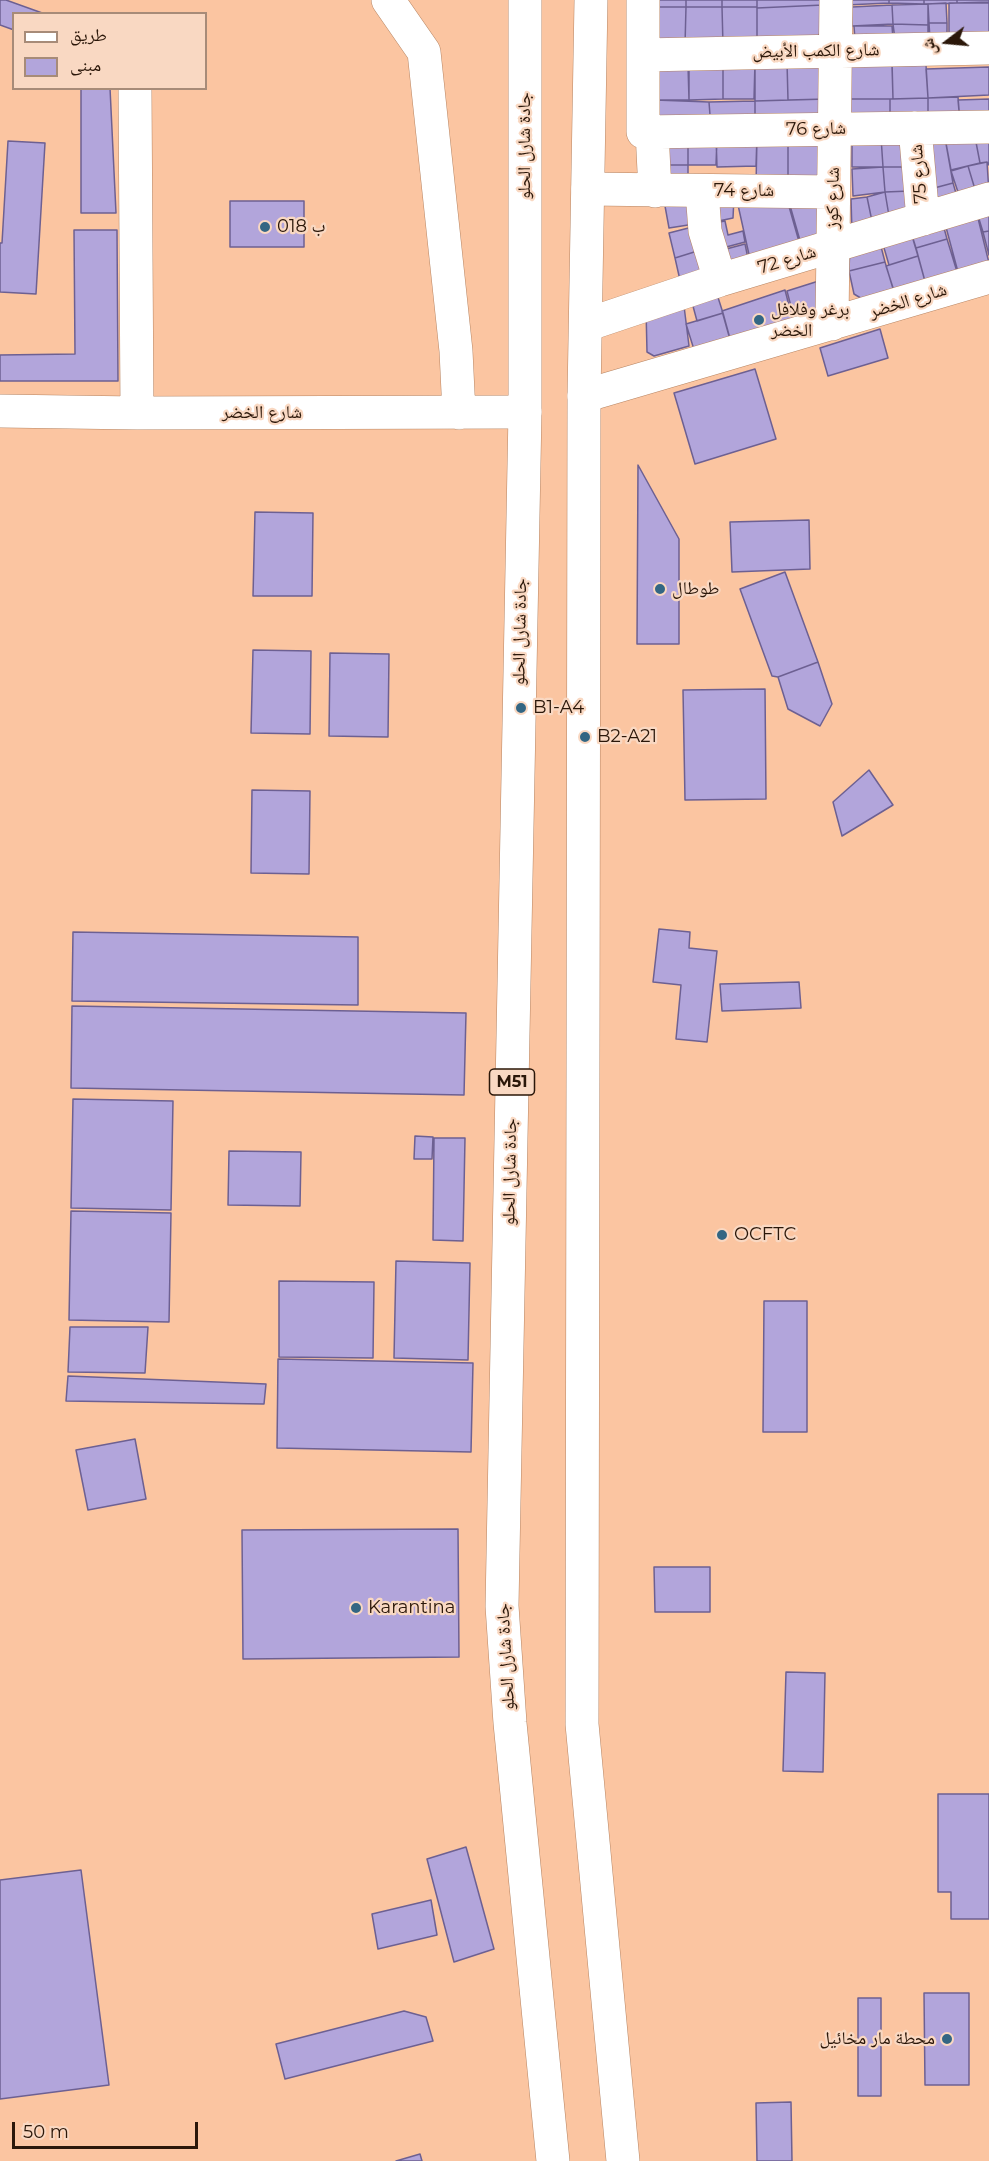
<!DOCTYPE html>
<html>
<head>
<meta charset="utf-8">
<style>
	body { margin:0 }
	#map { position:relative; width:989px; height:2161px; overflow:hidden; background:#fbc5a1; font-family:Montserrat,"Noto Naskh Arabic",sans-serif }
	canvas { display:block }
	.legend { position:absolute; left:12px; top:12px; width:195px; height:78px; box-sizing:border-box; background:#f9d8c2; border:2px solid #a78b78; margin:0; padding:8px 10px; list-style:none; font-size:18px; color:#2b1709 }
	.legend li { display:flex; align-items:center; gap:12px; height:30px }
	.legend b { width:30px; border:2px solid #a78b78 }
	.north { position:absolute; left:917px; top:12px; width:60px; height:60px; -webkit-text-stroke:4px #f9d8c2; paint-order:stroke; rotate:254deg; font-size:16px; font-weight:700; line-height:24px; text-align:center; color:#2b1709 }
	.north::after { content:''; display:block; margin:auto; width:21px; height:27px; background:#2b1709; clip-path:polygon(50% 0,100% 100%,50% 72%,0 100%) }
	.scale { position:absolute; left:12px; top:2122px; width:186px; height:27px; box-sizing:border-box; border:3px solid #2b1709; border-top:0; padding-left:8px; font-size:18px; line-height:21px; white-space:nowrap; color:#2b1709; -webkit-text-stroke:4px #f9d8c2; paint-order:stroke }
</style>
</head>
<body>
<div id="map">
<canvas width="989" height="2161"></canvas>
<ul class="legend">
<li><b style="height:8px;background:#fff"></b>طريق</li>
<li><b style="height:16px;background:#b2a5db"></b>مبنى</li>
</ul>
<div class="north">ش</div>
<div class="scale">50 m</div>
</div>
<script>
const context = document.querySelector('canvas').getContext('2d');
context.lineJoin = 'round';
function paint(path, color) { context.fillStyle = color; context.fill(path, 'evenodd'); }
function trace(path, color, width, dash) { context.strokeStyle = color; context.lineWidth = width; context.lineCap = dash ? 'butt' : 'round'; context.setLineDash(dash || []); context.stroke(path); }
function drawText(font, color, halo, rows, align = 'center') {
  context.font = font + ' Montserrat,"Noto Naskh Arabic",sans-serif'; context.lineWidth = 4.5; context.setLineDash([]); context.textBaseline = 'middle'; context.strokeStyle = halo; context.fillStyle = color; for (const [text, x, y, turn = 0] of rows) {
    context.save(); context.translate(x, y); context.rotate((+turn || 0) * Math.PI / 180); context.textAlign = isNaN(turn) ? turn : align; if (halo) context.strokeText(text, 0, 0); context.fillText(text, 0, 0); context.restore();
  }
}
const building = new Path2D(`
	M0 0H6L45 14H14V30L0 25Z
	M658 0H686V7H658Z
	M686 0H722V7H686Z
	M722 0H757V7H722Z
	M757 0H823V5L757 8Z
	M846 0H889V3L846 5Z
	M889 0H924V4L889 3Z
	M924 0H957V3L924 4Z
	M957 0H989V2L957 3Z
	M946 3 947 23H929L928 4Z
	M949 3H989V40L949 39Z
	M928 4V25L893 24 892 5Z
	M823 5 822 31 813 42 757 45V8Z
	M892 5 893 24 852 26V7Z
	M658 7H686L685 45H658Z
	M686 7H722L723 45H685Z
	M722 7H757V45H723Z
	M929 23H947V38L930 39Z
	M893 24 928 25V39H895Z
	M854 26H892L893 39 855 40Z
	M892 61 893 99H849L848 63Z
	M723 62V99L689 100V65Z
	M723 62H755L754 99H723Z
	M755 62H787L788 100 755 101Z
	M787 62 818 63 827 99 788 100Z
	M653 65H688L689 100H653Z
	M926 65 928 98 893 99 892 66Z
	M989 67V95L928 98 926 69Z
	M81 88H110L116 213H81Z
	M958 97 960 122H928V98Z
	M928 98V122L890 123V99Z
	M827 99 825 125 755 127V101Z
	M849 99H890V123L850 124Z
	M989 99V122H960L958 100Z
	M655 100 709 102 711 128 656 129Z
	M755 101V127L711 128 709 102Z
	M788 135H827L825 186 788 187Z
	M788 135V187L756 186 757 136Z
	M716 136H757L756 166 717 167Z
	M881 137 883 167H852V138Z
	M881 137H909L910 167H883Z
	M975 137H989V165L987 162 980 163Z
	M975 137 980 163 951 170 945 138Z
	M717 138 716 165H688V141Z
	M945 138 953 183 923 191 920 139Z
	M8 141 45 143 36 294 0 292V243H2Z
	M657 141H688V165H659Z
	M987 162 989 193 977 196 968 166Z
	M659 165H688V188Z
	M968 166 977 196 961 201 951 171Z
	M883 167 885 192 853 196 852 169Z
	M883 167H910V191L885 192Z
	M953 183 958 200 926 210 923 191Z
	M910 191 916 214 890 222 885 192Z
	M885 192 890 222 873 226 867 197Z
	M699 194 701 223 669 228 663 195Z
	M787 195 827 196 826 245 803 251Z
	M736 196H786L802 252 752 268Z
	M706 197H734L733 218 709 223Z
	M867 197 873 226 852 233 851 199Z
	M230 201H304V247H230Z
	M989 202V231L983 232 975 206Z
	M975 206 989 263 958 272 943 216Z
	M941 217 947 239 916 248 909 226Z
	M725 221 728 235 743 231 745 242 715 250 709 224Z
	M700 225 707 248 675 258 669 233Z
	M909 226 918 256 889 265 880 234Z
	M74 230H117L118 381H0V355L75 354Z
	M989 231V255L983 232Z
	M878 235 885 262 849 271 850 243Z
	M947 239 958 275 926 285 916 248Z
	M745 244 750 268 723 276 715 252Z
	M707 248 716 279 682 289 675 258Z
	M918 256 926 285 895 294 886 266Z
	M885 262 894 292 864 300 854 294 849 271Z
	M825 279 817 315 795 322 787 291Z
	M715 288 723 313 697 321 690 295Z
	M785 290 794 325 731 343 722 311Z
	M683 298 689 346 654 356 647 352 646 309Z
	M723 313 732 346 696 356 686 324Z
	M880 329 888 358 828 376 820 348Z
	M755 369 776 439 695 464 674 393Z
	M638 465 679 539V644H637Z
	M255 512 313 513 312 596H253Z
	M809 520 810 569 732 572 730 522Z
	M785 572 818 662 778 677 772 676 740 589Z
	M253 650 311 651 310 734 251 733Z
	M330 653 389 654 388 737 329 736Z
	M818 662 832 704 820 726 788 709 778 677Z
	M765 689 766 799 685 800 683 690Z
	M869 770 893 805 842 836 833 802Z
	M252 790 310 791 309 874 251 873Z
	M659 929 690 932 689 948 717 951 707 1042 676 1039 681 985 653 982Z
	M73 932 358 937V1005L72 1001Z
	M799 982 801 1008 722 1011 720 984Z
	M72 1006 466 1013 464 1095 71 1088Z
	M73 1099 173 1101 171 1210 71 1208Z
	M415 1136 433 1137 432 1159H414Z
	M434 1138H465L463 1241 433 1240Z
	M229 1151 301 1152 300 1206 228 1205Z
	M71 1211 171 1213 169 1322 69 1320Z
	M396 1261 470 1263 468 1360 394 1358Z
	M279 1281 374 1282 373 1358 279 1357Z
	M764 1301H807V1432H763Z
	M70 1327H148L145 1373 68 1372Z
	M278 1359 473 1363 471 1452 277 1448Z
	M68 1376 266 1384 264 1404 66 1401Z
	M135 1439 146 1499 88 1510 76 1450Z
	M458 1529 459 1657 243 1659 242 1530Z
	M654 1567H710V1612H655Z
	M786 1672 825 1673 823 1772 783 1771Z
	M938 1794H989V1919H951V1892H938Z
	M466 1847 494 1949 454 1962 427 1859Z
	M81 1870 109 2085 0 2099V1880Z
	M431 1900 437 1935 378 1949 372 1914Z
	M924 1993H969V2085H925Z
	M858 1998H881V2096H858Z
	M404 2011 426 2017 433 2041 285 2079 276 2044Z
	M791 2102 792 2161H757L756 2103Z
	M420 2154 422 2161H396Z`);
paint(building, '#b2a5db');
trace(building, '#6d6092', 1.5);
const minor = new Path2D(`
	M388 0 424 52 456 351 459 413
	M643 0V132L989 127
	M643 55 989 48
	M135 88 137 413
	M915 128 923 219
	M652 132 655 191
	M588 189 833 192
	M702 191 705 231 720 280
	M832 324 836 0
	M586 325 720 280 989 199
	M584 396 989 277
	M0 411 137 413 525 412`);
const highway = new Path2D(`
	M525 0V412L502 1606 510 1723 553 2161
	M591 0 584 396 582 1724 623 2161`);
trace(minor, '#b68462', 34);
trace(highway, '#b68462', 34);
trace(minor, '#fff', 33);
trace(highway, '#fff', 33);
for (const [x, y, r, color] of [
	[265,227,6,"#336683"],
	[759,320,6,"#336683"],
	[660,589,6,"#336683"],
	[521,708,6,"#336683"],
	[585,737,6,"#336683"],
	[722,1235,6,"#336683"],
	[356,1608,6,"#336683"],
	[947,2039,6,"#336683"]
]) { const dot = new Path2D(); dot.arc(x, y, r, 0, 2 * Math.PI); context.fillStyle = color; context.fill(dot); trace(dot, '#f9d8c2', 2); }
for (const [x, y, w] of [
	[512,1082,45]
]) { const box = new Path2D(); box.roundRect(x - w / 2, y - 13, w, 26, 4.5); context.fillStyle = '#f9d8c2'; context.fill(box); trace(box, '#2b1709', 1.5); }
drawText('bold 16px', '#2b1709', null, [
	["M51",512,1082]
]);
drawText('18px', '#2b1709', '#f9d8c2', [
	["شارع الكمب الأبيض",816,51,-1],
	["شارع 76",816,129,-1],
	["جادة شارل الحلو",525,146,-90],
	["شارع 75",919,174,-95],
	["شارع 74",744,191],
	["شارع كوز",833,198,-89],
	["شارع 72",787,260,-17],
	["شارع الخضر",908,301,-17],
	["شارع الخضر",262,413],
	["جادة شارل الحلو",520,632,-89],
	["جادة شارل الحلو",510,1172,-89],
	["جادة شارل الحلو",506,1657,-93]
]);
drawText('18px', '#2b1709', '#f9d8c2', [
	["ب 018",277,227],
	["برغر وفلافل",771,310],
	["الخضر",771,331],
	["طوطال",672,589],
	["B1-A4",533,708],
	["B2-A21",597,737],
	["OCFTC",734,1235],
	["Karantina",368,1608],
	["محطة مار مخائيل",935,2039,"right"]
], 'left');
</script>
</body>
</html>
